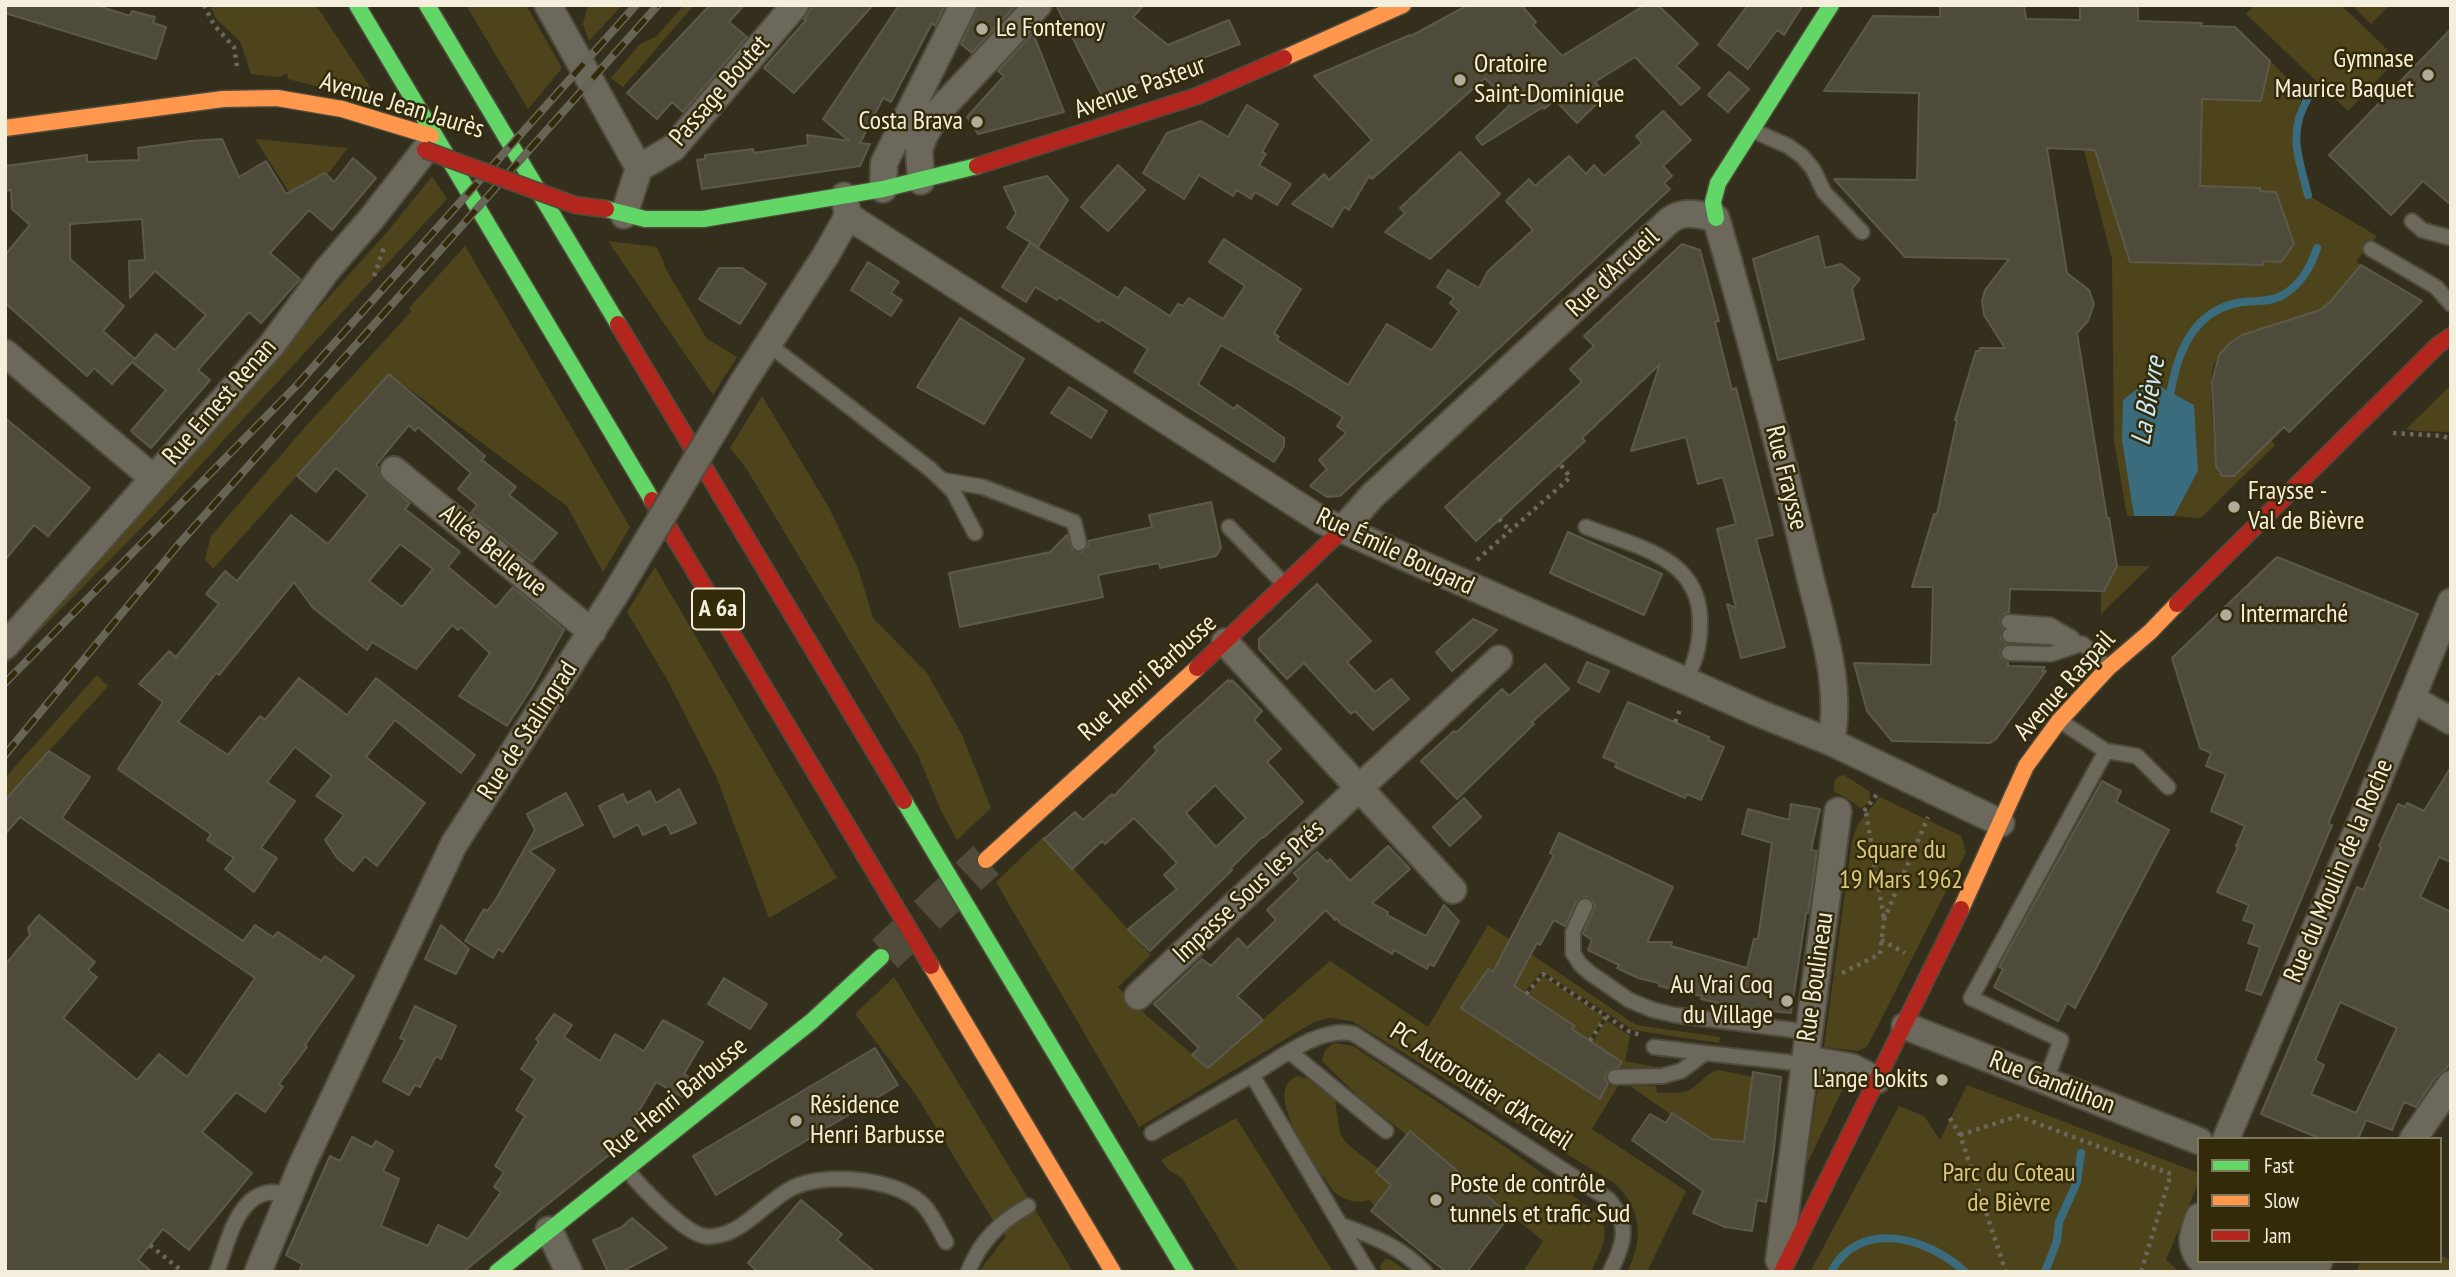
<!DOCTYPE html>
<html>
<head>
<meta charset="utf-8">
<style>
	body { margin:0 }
	#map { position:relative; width:2456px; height:1277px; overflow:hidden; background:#342f1d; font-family:"PT Sans Narrow",sans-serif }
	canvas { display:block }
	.frame { position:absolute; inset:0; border:7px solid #f3efdc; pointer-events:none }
	.legend { position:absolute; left:2197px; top:1137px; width:245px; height:126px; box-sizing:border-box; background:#322a09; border:2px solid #7f795d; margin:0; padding:9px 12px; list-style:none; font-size:21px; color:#f3efdc }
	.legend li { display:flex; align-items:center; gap:14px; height:35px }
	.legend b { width:35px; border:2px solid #7f795d }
</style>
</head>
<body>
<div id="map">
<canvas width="2456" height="1277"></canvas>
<div class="frame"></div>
<ul class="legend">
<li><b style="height:9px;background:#63d668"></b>Fast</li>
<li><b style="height:9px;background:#ff974d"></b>Slow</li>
<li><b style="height:9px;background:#b3261e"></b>Jam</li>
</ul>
</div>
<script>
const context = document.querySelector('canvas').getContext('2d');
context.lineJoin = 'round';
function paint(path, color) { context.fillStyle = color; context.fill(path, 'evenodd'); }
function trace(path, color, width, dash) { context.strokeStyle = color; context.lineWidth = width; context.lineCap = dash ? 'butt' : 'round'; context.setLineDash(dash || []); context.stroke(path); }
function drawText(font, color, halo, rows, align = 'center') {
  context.font = font + ' "PT Sans Narrow",sans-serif'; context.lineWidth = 5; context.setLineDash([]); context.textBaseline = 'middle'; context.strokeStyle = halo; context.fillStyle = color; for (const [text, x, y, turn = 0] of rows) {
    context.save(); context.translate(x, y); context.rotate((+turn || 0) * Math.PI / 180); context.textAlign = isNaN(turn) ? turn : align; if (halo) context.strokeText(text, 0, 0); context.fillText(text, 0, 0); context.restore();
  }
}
paint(new Path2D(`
	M210 5H316L380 102 288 79 287 73 280 77 251 74 240 41 216 19Z
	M466 5H526L562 68 528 109Z
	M588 5H622L589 41 583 24Z
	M684 5H694L623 87 611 78 640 44 657 36Z
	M2254 5H2341L2397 59 2348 111 2246 14Z
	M2352 5H2390L2371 24Z
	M2270 61 2304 94C2286 131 2294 156 2306 194L2377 236 2356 261 2361 265C2349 279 2337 299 2321 309 2286 331 2221 322 2212 374 2209 400 2214 439 2216 466L2218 473 2226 477 2234 476 2271 440 2275 445 2201 518 2174 516 2198 471 2148 381 2131 397 2122 441 2134 516H2127L2114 441 2112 259 2069 92 2077 93 2130 262 2281 261 2294 244 2276 192 2258 191 2259 188 2200 186 2202 99 2259 101 2258 97H2262Z
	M255 139 348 148 327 175 324 173 289 192Z
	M432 176 447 199 158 511 5 666V661L35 625 388 231Z
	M608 241 657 247 667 271 707 339 737 357 713 395Z
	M465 246 630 527 603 572 567 506 389 374 213 569 205 559 211 536 306 426 400 324 411 311 409 308Z
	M2451 385V432L2417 431 2406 429Z
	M762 396 828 506 858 568 873 618 927 673 962 735 991 808 957 840 941 811 918 755 746 468 730 448Z
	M2117 566H2150L2101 614V590Z
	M655 567 837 878 769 918 716 776 668 681 627 612Z
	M97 675 108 686 5 800V778Z
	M1844 775 1869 791C1872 800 1868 806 1860 808L1847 798 1834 792V781L1839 776Z
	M1880 797 1961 836 1966 852 1867 1047 1857 1051 1824 1047 1852 841 1858 824Z
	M1044 836 1151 955 1118 987 1148 1017 1208 1067 1330 961 1428 1027 1488 925 1636 1025 1720 1037 1719 1043 1633 1030 1542 971 1524 992 1462 1008 1599 1099 1606 1085 1618 1086 1592 1129 1686 1191 1647 1272H1627C1644 1241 1642 1207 1614 1183L1352 1021 1329 1018 1314 1022 1139 1127 996 882Z
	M1543 976 1604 1017 1589 1040 1572 1029 1575 1026 1527 995Z
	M894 977 1073 1272H979L1006 1236 994 1222 916 1095 855 1014Z
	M1606 1020 1630 1036 1625 1061 1656 1067 1617 1068 1621 1061 1593 1042Z
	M1334 1043 1353 1046 1501 1144 1597 1213C1613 1232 1600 1252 1591 1272H1523L1543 1241 1411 1131 1407 1135 1360 1098 1322 1061 1325 1050Z
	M1718 1070 1753 1077 1744 1142 1705 1138 1630 1086H1656L1657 1093C1667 1092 1681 1095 1691 1089 1701 1083 1705 1074 1718 1070Z
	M1820 1073 1847 1080 1806 1166Z
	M1298 1076 1308 1079 1335 1100 1340 1133 1346 1143 1379 1169 1396 1189 1375 1206 1369 1200C1356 1204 1344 1200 1334 1192 1321 1172 1257 1090 1298 1076Z
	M1967 1085 2199 1173V1181L2166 1260 2180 1272H1810L1899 1106 1924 1116 1940 1140Z
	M1236 1118 1333 1272H1239L1182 1178 1169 1170 1161 1160Z
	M2440 1255 2451 1260V1272H2356L2361 1261H2440Z
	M1385 1259 1391 1260 1408 1272H1382L1380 1266Z`), '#4d441c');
paint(new Path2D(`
	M2148 380 2194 405 2198 471 2174 516H2134L2122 441 2123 400Z`), '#3b6c7d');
trace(new Path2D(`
	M2308 98C2287 133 2299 159 2308 195
	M2169 402C2175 360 2189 313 2237 303 2250 300 2266 303 2279 297 2299 288 2311 267 2317 248
	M1831 1272C1859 1218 1928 1237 1965 1272
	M2045 1272 2057 1241 2059 1222 2077 1182 2081 1153`), '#3b6c7d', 8);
const building = new Path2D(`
	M5 5H95L130 16 132 11 155 17 153 23 166 27 156 59 5 13Z
	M710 5H744L729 22 747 37 683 112 672 102 657 119 627 93Z
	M813 5H873L794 93 764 68 806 20 804 19Z
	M899 5H945L935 26 932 23 891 102 883 98 860 143 870 144 860 166 702 189 697 160 705 159V155L753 149 754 153 808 145 807 135 849 141 823 119Z
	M979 5H1016L972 53 961 44Z
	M1056 5H1144L1133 17 1168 45 1229 20 1240 44 1102 96Z
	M1468 5H1521L1536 22 1533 25 1562 56 1645 5H1658L1698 44 1676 66 1700 88 1681 105 1635 57 1595 82 1606 95 1577 123 1555 100 1544 109 1543 107 1482 145 1476 137 1510 105 1485 78 1372 179 1369 176 1349 210 1344 207 1332 227 1292 204 1324 174 1329 180 1372 140 1314 76 1410 35 1411 36Z
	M1748 5H1803L1784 35 1777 30 1748 69 1718 45Z
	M1940 5H2024L2026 19 2080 20V5H2138V21L2202 23 2201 26 2235 27 2270 61 2261 101 2202 99 2200 186 2260 188V191L2276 192 2294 244 2281 262 2263 261V265L2130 262 2095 150 2047 148 2067 273 2089 290 2094 304 2088 321 2077 333 2107 518H2109L2117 566 2104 591 2010 589 2009 612 2004 614 2000 621 2003 629 2001 639 2007 644 2001 649 2000 657 2008 662V666L2045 667 2042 671H2046L1996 739 1990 743 1892 741 1867 711 1854 663 1931 665 1933 587H1912L1934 514H1937L1957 420H1955L1976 351H1979L1980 348H2005L1984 315 1982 301 1985 290 2009 259 1905 257 1834 179 1917 180 1919 93 1824 91 1873 16 1940 17Z
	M2451 29V205L2423 181 2391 215 2329 155Z
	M1033 33 1064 112 978 134 967 117 1004 76 998 71Z
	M1729 72 1749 89 1728 112 1708 95Z
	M1247 105 1278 124 1262 152 1266 154 1259 165 1291 184 1277 205 1255 192 1251 199 1237 190 1233 196 1199 175 1184 199 1143 173 1167 133 1201 121 1228 137Z
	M1663 111 1691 140 1663 166 1672 176 1664 183 1670 189 1340 496 1327 497 1310 486 1327 469 1319 460 1346 433 1337 426 1343 417 1296 388 1221 345 1198 384 1234 409 1237 405 1284 438V446L1274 462 1134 372 1148 349 1101 319 1099 322 1059 297 1057 300 1035 287 1026 302 1002 287 1030 243 1118 298 1125 287 1170 316 1178 304 1183 306 1189 298 1223 319 1245 286 1209 262 1224 239 1301 289 1274 333 1279 337 1277 340 1348 385 1387 324 1431 350 1434 347 1459 311 1450 303 1454 298 1437 287 1448 270 1479 288 1488 271 1533 230 1506 201 1529 179 1535 186 1569 156 1586 174 1594 165 1604 176 1642 143 1636 136Z
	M222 139 239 177 266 161 286 194 325 173 334 182 353 158 376 178 332 230 309 210 270 253 300 279 261 323 249 312 198 370 210 380 151 448 131 431 166 390 132 362 112 384 94 368 87 376 5 303V255L30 225 12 209 11 190 5 191V166L87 155V162L139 160 138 148 191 141ZM142 219 145 260 129 261 130 298 155 271 206 315 175 350 156 334 135 359 103 331 124 306 70 259V224Z
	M1460 152 1500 194 1430 259 1385 232 1405 213 1400 208Z
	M1118 165 1145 190 1108 231 1081 207Z
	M1047 176 1068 200 1038 247 1007 228 1016 213 1004 187Z
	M1818 236 1825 268 1841 264 1860 279 1852 289 1864 339 1778 360 1753 259Z
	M1682 244 1700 250 1719 321 1715 322 1732 390 1736 388 1773 535 1756 539 1785 647 1741 658 1727 604 1736 608 1717 529 1736 524 1723 477 1698 484 1686 437 1631 451 1660 364 1582 438 1585 441 1476 541 1445 507 1582 382 1570 369 1594 346 1584 336Z
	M868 262 899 282 891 293 902 300 891 316 851 290Z
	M2361 265 2422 301 2289 432 2284 427 2234 476H2222L2216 466 2212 382 2219 355 2231 342 2242 335 2320 310 2330 302Z
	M719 268H742L766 284 740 324 699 299Z
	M960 318 1024 359 984 424 917 387Z
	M389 374 485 456 481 461 482 460 516 487 509 495 557 533 532 562 471 513 477 505 458 489 471 473 418 427 415 431 409 425 376 465 379 468 380 476 410 503 405 509 460 552 448 567 496 607 513 587 564 630 533 686 507 726 459 696 490 653 461 627 458 630 452 625 416 669 372 642 367 650 313 608 294 582 219 675 216 673 178 722 228 755 260 716 265 720 299 678 347 715 376 678 475 755 461 773 395 720 366 757 425 803 377 866 365 856 353 871 338 859 325 840 344 815 316 796 332 776 295 747 267 782 295 801 261 848 277 858 254 892 225 869 234 858 207 840 211 834 118 769 163 702 139 684 169 651 176 657 219 604 206 594 225 571 237 581 291 515 328 544 368 495 336 468 316 492 297 476ZM400 544 433 569 402 607 369 581Z
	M1069 387 1107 411 1091 438 1051 413Z
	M5 418 90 488 48 536 34 525 5 560Z
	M1211 502 1221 548 1216 556 1160 568 1159 563 1098 575 1103 597 960 627 949 573 1050 552 1067 535 1072 549 1082 552 1088 546V541L1152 527 1149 515Z
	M1568 532 1662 574 1644 615 1550 573Z
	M2277 557 2418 614 2328 824 2332 825 2261 995 2246 990 2260 947 2248 943 2255 924 2243 920 2249 905 2217 892 2238 847 2236 846 2245 826 2211 811 2226 774 2206 766 2211 753 2200 748 2172 658Z
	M1317 584 1371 641 1347 662 1375 692 1391 679 1409 699 1373 730 1355 711 1351 714 1304 663 1287 679 1259 649V639Z
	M1473 619 1497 630 1452 671 1436 652Z
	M1587 662 1609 671 1599 692 1578 682Z
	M1545 664 1569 689 1532 722 1534 724 1457 799 1421 761 1454 731 1456 733 1502 689 1509 696Z
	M1228 680 1230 682 1232 680 1262 711 1254 720 1281 749 1267 762 1303 802 1263 838 1262 837 1231 868 1232 870 1150 951 1128 929 1177 889 1164 875 1177 863 1166 851 1134 818 1105 844 1102 841 1072 869 1044 839 1075 812 1083 820 1112 794 1114 796 1157 751 1154 747ZM1215 785 1246 818 1216 847 1186 813Z
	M1628 702 1709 737 1708 740 1724 747 1701 800 1687 794 1685 798 1615 767 1617 763 1603 757Z
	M49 751 90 777 62 818 243 941 255 925 273 937 278 932 321 961 325 956 354 976 305 1045 307 1047 279 1084 283 1087 265 1112 236 1092 202 1132 252 1173 189 1250 163 1229 138 1260 152 1272H5V965L30 935 28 928 39 915 95 962 88 970 97 977 63 1018 137 1080 159 1054 187 1077 255 978 20 817 5 834V800Z
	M2451 767V862L2439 857 2420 897 2451 912V1062L2446 1069 2435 1078 2416 1107 2404 1102 2392 1130 2366 1120 2358 1139H2321L2261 1114 2357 887 2363 890 2381 848 2379 846 2398 804 2405 807 2407 803 2424 811ZM2340 1002 2397 1028 2356 1113 2311 1094 2324 1065 2315 1060Z
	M2102 781 2121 791 2116 802 2169 830 2075 1008 2067 1003 2058 1021 1994 987 2003 969 1999 967Z
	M679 789 696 823 671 834 666 824 643 835 638 824 614 837 599 806 623 794 627 803 650 791 656 803Z
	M566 793 583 825 529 851 555 870 503 952 498 949 493 958 465 941 484 909 487 911 495 901 535 830 527 814Z
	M1464 798 1481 817 1450 846 1433 827Z
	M1791 804 1820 809 1811 850 1817 851 1812 887 1808 913H1806L1791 1013 1738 1008 1701 999 1702 996 1659 986V983L1638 978 1617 968 1619 965 1588 950 1592 940 1583 934 1595 906 1592 900 1585 896 1577 901 1565 926 1554 920 1540 945 1537 943 1514 986 1575 1026 1572 1029 1622 1062 1618 1067 1607 1072 1605 1078 1608 1083 1600 1099 1461 1008 1488 969 1493 972 1554 855 1550 853 1559 833 1673 887 1647 942H1672L1671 946 1747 968 1754 939H1758L1772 843 1742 834 1748 809 1789 820Z
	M1388 846 1410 869 1372 903 1388 912 1387 915 1426 936 1444 905 1459 921 1434 966 1429 964 1427 969 1394 950 1392 954 1341 924 1336 918 1335 920 1326 910 1237 996 1263 1020 1208 1068 1192 1055 1199 1048 1154 1004 1202 959 1211 966 1238 938 1247 948 1276 920 1267 910 1299 879 1294 873 1317 852 1327 862 1330 859 1350 881Z
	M441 925 469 949 456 974 425 959Z
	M724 978 767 1004 750 1029 708 1004Z
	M415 1006 456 1026 441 1059 436 1056 420 1087 415 1085 409 1095 383 1081 405 1040 400 1038Z
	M554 1014 572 1025 564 1037 600 1061 615 1034 644 1051 663 1020 703 1042 684 1074 699 1083 682 1097 656 1082 633 1121 644 1127 463 1272H299L302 1264 286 1255 330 1156 340 1161 352 1137 372 1147 376 1141 393 1151 383 1171 399 1179 381 1226 428 1246 438 1225 468 1239 501 1192 494 1187 504 1172 495 1166 525 1116 516 1110 535 1079 521 1069 539 1042 536 1039Z
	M875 1048 898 1085 716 1195 693 1156Z
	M1753 1072 1781 1077 1774 1149 1766 1202 1757 1200 1752 1231 1725 1227 1693 1213 1703 1191 1632 1140 1650 1114 1666 1123 1672 1113 1712 1139 1744 1142Z
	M1410 1131 1510 1215 1467 1272H1446L1371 1211 1391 1185 1376 1172Z
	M801 1200 842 1234 837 1240 875 1272H758L748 1263Z
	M632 1218 667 1248 621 1272H608L593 1240 622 1227Z`);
paint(building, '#4f4b3a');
trace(building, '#5d594a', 2);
trace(new Path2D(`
	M885 954 986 860`), '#514c3a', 38, [38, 19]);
const lane = new Path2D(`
	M1754 131 1788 146 1802 156 1813 169 1824 192 1862 232
	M2412 221 2422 230 2451 238
	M2371 249 2436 287 2451 304
	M768 344 930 469 953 491 975 533
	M942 480 983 487 1074 522 1079 543
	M1229 527 1284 584
	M1586 527C1636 547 1702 557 1700 624 1700 646 1695 661 1686 681
	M2009 622 2050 625 2072 638
	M2010 635 2050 637 2083 644 2107 667
	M2009 653 2051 654 2078 645
	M2060 721 2106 751
	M1585 906 1573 932V953L1580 964 1590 973 1629 1000 1653 1010 1675 1015 1809 1032
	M1654 1047 1705 1053
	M1290 1052 1386 1131
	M1252 1075C1280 1058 1322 1025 1354 1034L1608 1199C1631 1225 1624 1244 1610 1272
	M1615 1077 1662 1076 1681 1071 1705 1053 1805 1064
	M2046 1080 2061 1040 1971 998 2106 751 2137 756 2168 787
	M1152 1133 1252 1075 1368 1272
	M627 1170C641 1187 683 1232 704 1236 738 1241 764 1202 792 1188 824 1172 893 1178 920 1202 931 1211 939 1230 946 1242
	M1341 1225C1373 1236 1401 1247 1425 1272
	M217 1272C229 1239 240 1179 289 1195
	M968 1272C980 1241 1000 1222 1028 1206`);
const street = new Path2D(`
	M548 5 639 168 624 215
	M639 168 673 148 795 5
	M921 181 919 149 924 136 937 113 1038 5
	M883 189 884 163 963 5
	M844 196 848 216 1321 520 1761 714 1831 742 2001 823
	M5 353 153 478
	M742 384 826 255 848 216
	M394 470 592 632
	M1342 530 1372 496 1670 220C1684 209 1700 215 1716 218 1749 332 1780 448 1807 564 1820 621 1843 683 1831 742
	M1225 642 1453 890
	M5 646 271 346 327 270 372 218 425 150
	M2411 698 2451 721
	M1138 996 1359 788 1499 659
	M1905 1026 2199 1141
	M1805 1059 1851 1067 1877 1080
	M2226 1139 2366 810 2451 602
	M2413 1139 2451 1084
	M2199 1217C2193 1233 2189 1244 2199 1258
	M549 1230 569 1272
	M1779 1260 1838 811
	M2202 1261 2228 1266 2319 1261
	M258 1272 302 1165 454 844 616 593`);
const fast = new Path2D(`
	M357 5 652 500
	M427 5 618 324
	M606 209 645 219H703L883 189 977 166
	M1716 218 1713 202 1718 183 1831 5
	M904 801 1186 1272
	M497 1272 812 1021 881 957`);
const slow = new Path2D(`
	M1284 58 1403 5
	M5 128 223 99 277 98 342 109 431 136
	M986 860 1197 668
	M1961 909 2026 766 2059 721 2108 668 2150 632 2177 604
	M931 966 1113 1272`);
const jam = new Path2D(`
	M977 166 1197 96 1284 58
	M618 324 904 801
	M652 500 931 966
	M2177 604 2438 345 2451 336
	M1197 668 1342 530
	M1782 1272 1961 909`);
trace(lane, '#4e4a3c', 18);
trace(street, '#4e4a3c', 30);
trace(fast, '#4e4a3c', 19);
trace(slow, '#4e4a3c', 19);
trace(jam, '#4e4a3c', 19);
trace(new Path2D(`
	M204 5 214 25 234 47 237 67
	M374 276 384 247
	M2393 433 2442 436 2451 439
	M1499 519 1510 531
	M1477 560 1564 483 1570 477 1560 464
	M1675 722 1681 707
	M1864 811 1878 793
	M1866 813 1884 919
	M1881 940 1905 953
	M1842 973 1880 954 1884 920 1928 817
	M1526 994 1543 974 1630 1032 1641 1035
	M1590 1041 1606 1017
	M1950 1118 1960 1135 2006 1272
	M1960 1135 2018 1116 2171 1174 2141 1272
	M150 1245 183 1272`), '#6b685b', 4.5, [3.5, 5]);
trace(lane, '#6c695c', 14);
trace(street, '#6c695c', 26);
trace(fast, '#63d668', 16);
trace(slow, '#ff974d', 16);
trace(jam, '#b3261e', 16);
const rail = new Path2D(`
	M5 683 298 384 636 5
	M5 755 179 544 658 5`);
trace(rail, '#686557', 8);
trace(rail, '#322a09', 5, [16]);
const streetBridge = new Path2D(`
	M616 593 742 384`);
const jamBridge = new Path2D(`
	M425 150 575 205 606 209`);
trace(streetBridge, '#4e4a3c', 30, []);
trace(jamBridge, '#4e4a3c', 19, []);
trace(streetBridge, '#6c695c', 26);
trace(jamBridge, '#b3261e', 16);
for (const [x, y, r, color] of [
	[982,29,7,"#b0ac99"],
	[2428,75,7,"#b0ac99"],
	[1460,80,7,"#b0ac99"],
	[977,122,7,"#b0ac99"],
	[2234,507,7,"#b0ac99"],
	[2226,615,7,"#b0ac99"],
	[1787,1001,7,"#b0ac99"],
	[1942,1080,7,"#b0ac99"],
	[796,1121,7,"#b0ac99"],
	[1436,1200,7,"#b0ac99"]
]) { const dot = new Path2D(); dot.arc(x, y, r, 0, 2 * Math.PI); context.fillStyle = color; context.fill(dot); trace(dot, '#322a09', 2.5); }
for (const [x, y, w] of [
	[718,609,52]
]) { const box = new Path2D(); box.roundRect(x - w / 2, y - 20.5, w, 41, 5); context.fillStyle = '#322a09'; context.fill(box); trace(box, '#f3efdc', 2); }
drawText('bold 24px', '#f3efdc', null, [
	["A 6a",718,609]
]);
drawText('26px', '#f3efdc', '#322a09', [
	["Le Fontenoy",996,29],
	["Gymnase",2414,60,"right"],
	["Maurice Baquet",2414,90,"right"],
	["Oratoire",1474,65],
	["Saint-Dominique",1474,95],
	["Costa Brava",963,122,"right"],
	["Fraysse -",2248,492],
	["Val de Bièvre",2248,522],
	["Intermarché",2240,615],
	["Au Vrai Coq",1773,986,"right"],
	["du Village",1773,1016,"right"],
	["L'ange bokits",1928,1080,"right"],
	["Résidence",810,1106],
	["Henri Barbusse",810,1136],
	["Poste de contrôle",1450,1185],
	["tunnels et trafic Sud",1450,1215]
], 'left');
drawText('26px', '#f3efdc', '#322a09', [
	["Avenue Pasteur",1140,88,-20],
	["Passage Boutet",720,91,-49],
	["Avenue Jean Jaurès",402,106,17],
	["Rue d'Arcueil",1613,273,-43],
	["Rue Ernest Renan",220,402,-49],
	["Rue Fraysse",1786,478,76],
	["Allée Bellevue",493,551,39],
	["Rue Émile Bougard",1395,552,25],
	["Rue Henri Barbusse",1148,678,-42],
	["Avenue Raspail",2065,686,-48],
	["Rue de Stalingrad",528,731,-57],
	["Rue du Moulin de la Roche",2339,871,-67],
	["Impasse Sous les Prés",1249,892,-43],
	["Rue Boulineau",1816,977,-82],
	["Rue Gandilhon",2052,1083,21],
	["PC Autoroutier d’Arcueil",1481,1087,33],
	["Rue Henri Barbusse",676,1098,-39]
]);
drawText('26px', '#dac67d', '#322a09', [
	["Square du",1901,851],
	["19 Mars 1962",1901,881],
	["Parc du Coteau",2009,1174],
	["de Bièvre",2009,1204]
]);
drawText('italic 28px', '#caeaf8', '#322a09', [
	["La Bièvre",2149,401,-80]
]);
</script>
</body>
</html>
